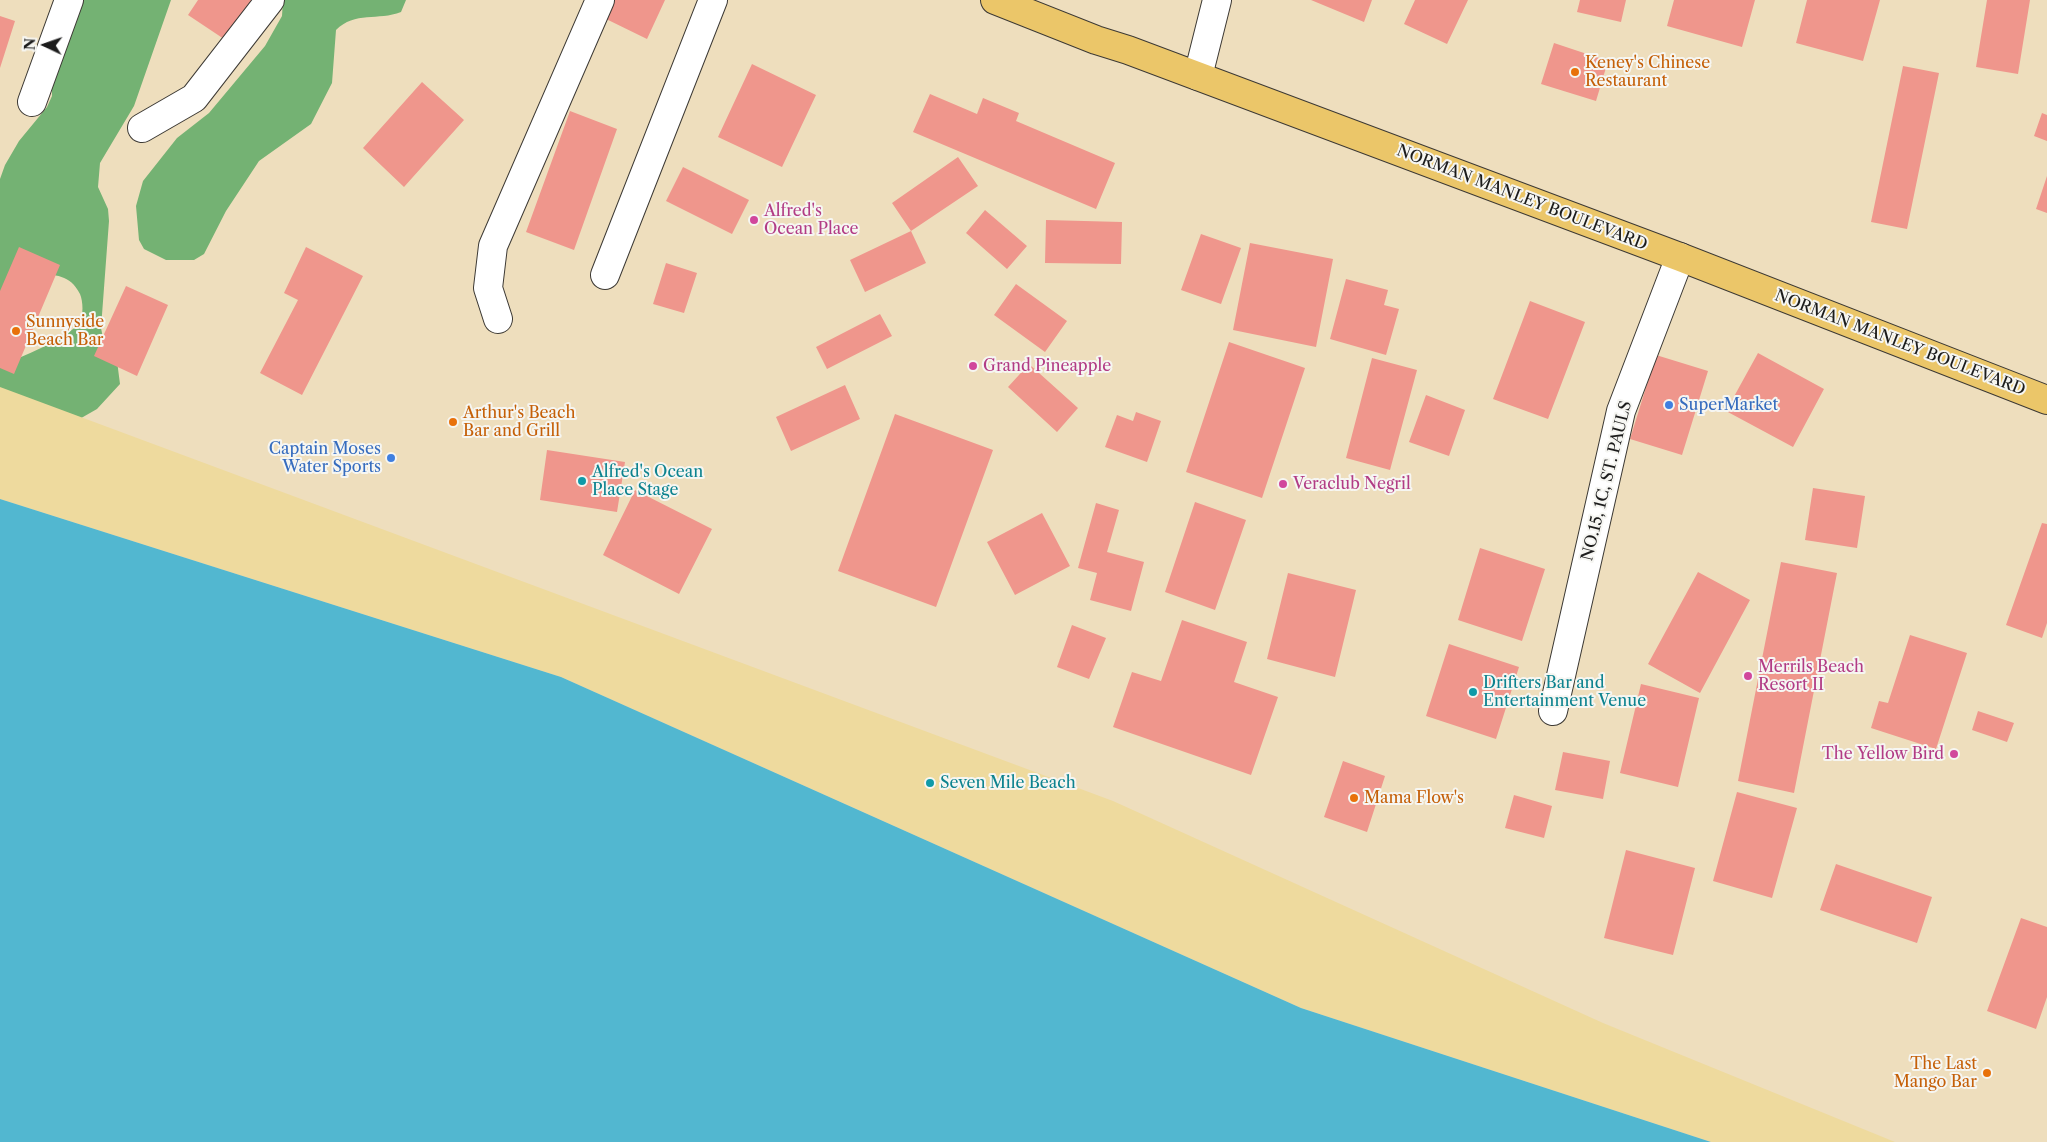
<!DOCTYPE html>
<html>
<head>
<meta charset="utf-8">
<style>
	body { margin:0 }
	#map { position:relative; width:2047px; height:1142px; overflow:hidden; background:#eedebd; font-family:"Libre Caslon Text",serif }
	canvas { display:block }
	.north { position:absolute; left:20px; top:20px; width:50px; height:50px; -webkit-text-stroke:4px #f6f6f2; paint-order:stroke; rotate:273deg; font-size:14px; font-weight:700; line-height:20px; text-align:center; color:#1c1c1c }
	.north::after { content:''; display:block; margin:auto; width:18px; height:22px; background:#1c1c1c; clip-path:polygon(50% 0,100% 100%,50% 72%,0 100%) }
</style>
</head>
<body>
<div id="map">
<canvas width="2047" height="1142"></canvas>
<div class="north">N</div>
</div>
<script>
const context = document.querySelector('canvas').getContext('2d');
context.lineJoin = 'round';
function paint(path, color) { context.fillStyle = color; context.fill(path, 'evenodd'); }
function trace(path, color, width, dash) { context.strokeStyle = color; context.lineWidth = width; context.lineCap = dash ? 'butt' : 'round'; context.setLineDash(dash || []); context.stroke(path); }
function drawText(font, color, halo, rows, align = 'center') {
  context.font = font + ' "Libre Caslon Text",serif'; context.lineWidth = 4; context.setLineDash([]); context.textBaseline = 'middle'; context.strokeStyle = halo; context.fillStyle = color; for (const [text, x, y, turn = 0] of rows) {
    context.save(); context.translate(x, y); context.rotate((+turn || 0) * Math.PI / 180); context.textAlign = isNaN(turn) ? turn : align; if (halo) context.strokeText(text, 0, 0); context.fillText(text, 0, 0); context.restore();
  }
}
paint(new Path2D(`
	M60 0H171L134 106 100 163 98 187 108 209 109 221 101 328 103 338 117 361 120 384 97 409 76 421 0 412V366C20 357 66 340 79 323 84 316 83 301 80 294 70 274 55 275 37 274L0 312V179L5 165 19 141 47 107 52 96V62Z
	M283 0H406L401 12C378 21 355 11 336 30L332 83 311 124 259 161 226 211 204 254 194 260H166L144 249 139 240 136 206 143 181 177 138 209 113 265 46 282 16Z`), '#74b273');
paint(new Path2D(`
	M0 387 1113 801 1603 1023 1895 1142H1711L1301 1008 561 677 0 499Z`), '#eeda9e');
paint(new Path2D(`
	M0 499 561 677 1301 1008 1711 1142H0Z`), '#52b7d0');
paint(new Path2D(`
	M198 0H260L230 43 188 15Z
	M610 0H665L647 39 602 17Z
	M1311 0H1372L1364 22Z
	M1415 0H1468L1447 44 1404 24Z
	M1580 0H1626L1621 22 1577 12Z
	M1674 0H1755L1742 47 1667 26Z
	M1807 0H1880L1863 61 1796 43Z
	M1987 0H2030L2018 74 1976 67Z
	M0 16 15 21 0 68Z
	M1554 43 1608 61 1596 101 1541 84Z
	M752 64 816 95 782 167 718 137Z
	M1903 66 1939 73 1907 229 1871 222Z
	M422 82 464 120 404 187 363 148Z
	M930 94 977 114 983 98 1019 113 1016 121 1115 163 1096 209 913 132Z
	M570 111 617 129 574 250 526 232Z
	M2042 113 2047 115V141L2034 136Z
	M958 157 978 186 911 231 892 203Z
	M683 167 749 200 732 234 666 201Z
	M2047 176V213L2036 209Z
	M985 210 1027 246 1007 269 966 233Z
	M1046 220 1122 222 1121 264 1045 263Z
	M911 231 926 263 865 292 850 260Z
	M1201 234 1241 248 1221 304 1181 290Z
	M1250 243 1333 259 1316 347 1233 330Z
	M19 247 60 265 14 374 0 368V291Z
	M306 247 363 276 302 395 260 373 298 300 284 293Z
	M666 263 697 273 684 313 653 304Z
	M1346 279 1388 290 1384 305 1399 309 1386 355 1330 339Z
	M1016 284 1067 321 1045 352 994 315Z
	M126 286 168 305 137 376 94 356Z
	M1530 301 1585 322 1548 419 1493 399Z
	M880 314 892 336 827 369 816 347Z
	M1229 342 1305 368 1262 498 1186 472Z
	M1758 353 1824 389 1793 447 1726 411Z
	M1656 355 1708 371 1682 455 1630 439Z
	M1372 358 1417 370 1390 470 1346 458Z
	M1029 364 1078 408 1057 432 1008 387Z
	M845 385 860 419 791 451 776 417Z
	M1426 395 1465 410 1449 456 1409 442Z
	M1136 412 1161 421 1147 462 1105 447 1117 415 1133 421Z
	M895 414 993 450 936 607 838 571Z
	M547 450 625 462 617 512 540 500Z
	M1813 488 1865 496 1857 548 1805 540Z
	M635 490 712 529 679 594 603 555Z
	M1195 502 1246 520 1215 610 1165 592Z
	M1096 503 1119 510 1107 552 1144 562 1131 611 1090 600 1097 573 1078 568Z
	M1042 513 1070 566 1015 595 987 542Z
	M2042 523 2047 524V623L2042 638 2006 625Z
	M1480 548 1545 569 1522 641 1458 620Z
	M1781 562 1837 573 1794 793 1738 781Z
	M1698 572 1750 600 1700 693 1648 664Z
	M1288 573 1356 590 1335 677 1267 659Z
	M1182 620 1247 642 1234 682 1278 697 1251 775 1113 727 1132 672 1161 681Z
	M1072 625 1106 638 1089 679 1057 667Z
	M1910 635 1967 653 1936 749 1871 728 1879 701 1888 703Z
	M1449 644 1519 667 1496 739 1426 716Z
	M1641 684 1699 698 1678 787 1620 773Z
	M1978 711 2014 723 2007 742 1972 730Z
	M1563 752 1610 761 1603 799 1555 790Z
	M1343 761 1385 776 1367 832 1324 817Z
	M1737 792 1797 808 1772 898 1713 881Z
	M1514 795 1552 806 1544 838 1505 828Z
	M1626 850 1695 868 1673 955 1604 938Z
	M1836 864 1932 897 1917 943 1820 910Z
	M2021 918 2047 927V997L2036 1029 1987 1011Z`), '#ef968c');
const minor = new Path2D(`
	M1198 76 1217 0
	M32 102 69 0
	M142 128 194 98 270 0
	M605 275 713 0
	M498 319 488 288 493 246 600 0
	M1553 711 1621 411 1680 257`);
const major = new Path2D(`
	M995 0 1096 40 1128 50 1680 257 2047 400`);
trace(minor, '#3c3934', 30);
trace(major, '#3c3934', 30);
trace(minor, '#fff', 28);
trace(major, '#ebc669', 28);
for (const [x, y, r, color] of [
	[1575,72,5,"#e8710a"],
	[754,220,5,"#d1479c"],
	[16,331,5,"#e8710a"],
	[973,366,5,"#d1479c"],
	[1669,405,5,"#3f7fe0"],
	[453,422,5,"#e8710a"],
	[391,458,5,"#3f7fe0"],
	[582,481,5,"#0f9aa8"],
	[1283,484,5,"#d1479c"],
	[1748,676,5,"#d1479c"],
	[1473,692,5,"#0f9aa8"],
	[1954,754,5,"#d1479c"],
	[930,783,5,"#0f9aa8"],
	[1354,798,5,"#e8710a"],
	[1987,1073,5,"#e8710a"]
]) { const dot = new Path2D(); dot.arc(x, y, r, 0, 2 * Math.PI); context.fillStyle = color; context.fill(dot); trace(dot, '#f6f6f2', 2); }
drawText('16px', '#c56008', '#f6f6f2', [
	["Keney's Chinese",1585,63],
	["Restaurant",1585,81],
	["Sunnyside",26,322],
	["Beach Bar",26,340],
	["Arthur's Beach",463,413],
	["Bar and Grill",463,431],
	["Mama Flow's",1364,798],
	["The Last",1977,1064,"right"],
	["Mango Bar",1977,1082,"right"]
], 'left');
drawText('16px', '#1c1c1c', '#f6f6f2', [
	["NORMAN MANLEY BOULEVARD",1522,198,21],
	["NORMAN MANLEY BOULEVARD",1900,343,21],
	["NO.15, 1C, ST. PAULS",1607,481,-76]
]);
drawText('16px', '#b23c85', '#f6f6f2', [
	["Alfred's",764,211],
	["Ocean Place",764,229],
	["Grand Pineapple",983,366],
	["Veraclub Negril",1293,484],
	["Merrils Beach",1758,667],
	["Resort II",1758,685],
	["The Yellow Bird",1944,754,"right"]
], 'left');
drawText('16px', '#366cbe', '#f6f6f2', [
	["SuperMarket",1679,405],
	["Captain Moses",381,449,"right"],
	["Water Sports",381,467,"right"]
], 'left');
drawText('16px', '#0d838f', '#f6f6f2', [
	["Alfred's Ocean",592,472],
	["Place Stage",592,490],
	["Drifters Bar and",1483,683],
	["Entertainment Venue",1483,701],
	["Seven Mile Beach",940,783]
], 'left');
</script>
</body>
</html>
